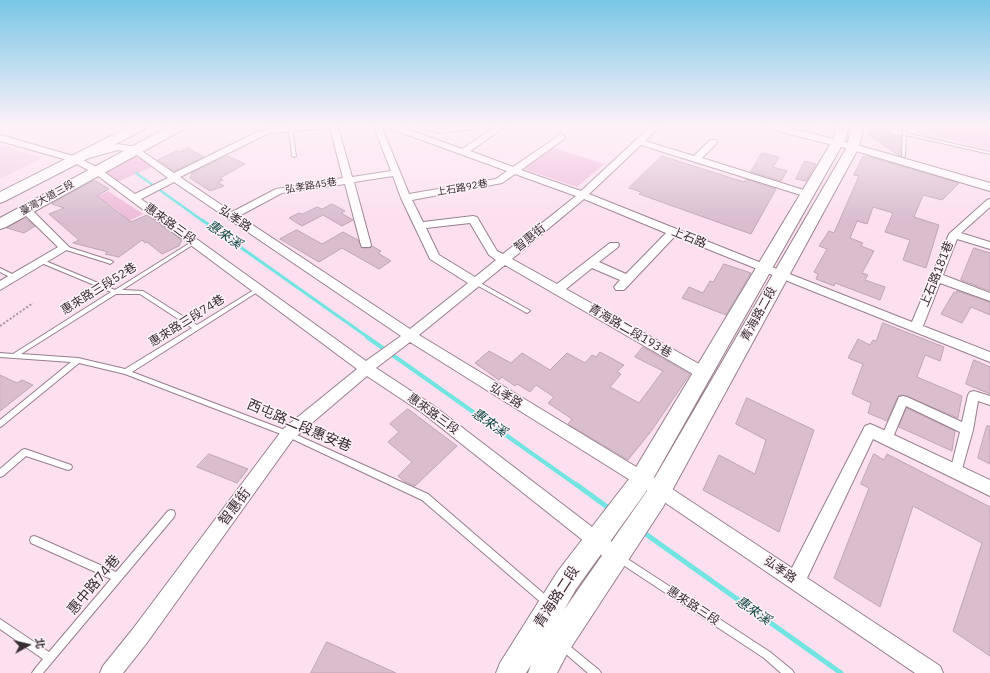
<!DOCTYPE html>
<html>
<head>
<meta charset="utf-8">
<style>
	body { margin:0 }
	#map { position:relative; width:990px; height:673px; overflow:hidden; background:#fce0f0; font-family:"IBM Plex Sans","Noto Sans TC",sans-serif }
	canvas { display:block }
	.north { position:absolute; left:8px; top:625px; width:40px; height:40px; -webkit-text-stroke:3px #fef3f9; paint-order:stroke; rotate:82deg; font-size:11px; font-weight:700; line-height:16px; text-align:center; color:#382e34 }
	.north::after { content:''; display:block; margin:auto; width:14px; height:18px; background:#382e34; clip-path:polygon(50% 0,100% 100%,50% 72%,0 100%) }
</style>
</head>
<body>
<div id="map">
<canvas width="990" height="673"></canvas>
<div class="north">北</div>
</div>
<script>
const context = document.querySelector('canvas').getContext('2d');
context.lineJoin = 'round';
function paint(path, color) { context.fillStyle = color; context.fill(path, 'evenodd'); }
function trace(path, color, width, dash) { context.strokeStyle = color; context.lineWidth = width; context.lineCap = dash ? 'butt' : 'round'; context.setLineDash(dash || []); context.stroke(path); }
function drawText(font, color, halo, rows, align = 'center') {
  context.font = font + ' "IBM Plex Sans","Noto Sans TC",sans-serif'; context.lineWidth = 3; context.setLineDash([]); context.textBaseline = 'middle'; context.strokeStyle = halo; context.fillStyle = color; for (const [text, x, y, turn = 0] of rows) {
    context.save(); context.translate(x, y); context.rotate((+turn || 0) * Math.PI / 180); context.textAlign = isNaN(turn) ? turn : align; if (halo) context.strokeText(text, 0, 0); context.fillText(text, 0, 0); context.restore();
  }
}
paint(new Path2D(`
	M914 127H990V150L918 133 914 131Z
	M0 145 42 158 0 179Z`), '#f1cfe3');
paint(new Path2D(`
	M925 127H990V147L986 146 985 140C965 143 942 140 925 127Z
	M552 147 604 164 577 187 524 169Z
	M136 154 152 167 117 182 104 172Z
	M108 191 143 214 113 229 104 221 121 213 107 203 88 211 97 194 101 195Z`), '#edbad8');
trace(new Path2D(`
	M136 173 203 221`), '#72e4e2', 2.5);
trace(new Path2D(`
	M202 220 369 338`), '#72e4e2', 3);
trace(new Path2D(`
	M367 337 578 486`), '#72e4e2', 4);
trace(new Path2D(`
	M577 485 610 509
	M643 532 841 673`), '#72e4e2', 5);
const building = new Path2D(`
	M870 127H891L890 134 901 136 900 156 869 135Z
	M188 148 204 157 174 171 158 160 176 151 179 152Z
	M762 153 779 157 773 167 787 171 781 181 751 172Z
	M228 156 245 164 220 178 223 180 218 182 224 186 210 191 190 178 192 173Z
	M662 156 744 182 746 179 776 189 751 234 639 194 641 192 629 188Z
	M863 157H870L959 183 942 200 923 195 914 217 939 225 926 268 903 260 910 240 885 232 893 213 873 207 867 224 857 221 850 238 863 243 861 246 874 251 862 273 868 275 865 280 885 287 880 300 835 283 834 286 816 279 818 274 814 272 827 249 819 246 829 231 834 233 859 176 854 175Z
	M805 161 816 164 806 181 796 179Z
	M93 181H96L109 189 97 196 131 222 147 215 182 240 179 246 162 254 147 242 145 243 142 240 119 257 105 254 108 252 73 243 79 240 49 214 64 208 52 204Z
	M332 204 345 211 341 213 353 220 342 226 323 215 302 226 289 218 299 213 303 214 317 207 322 209Z
	M25 218 35 226 24 233 7 228Z
	M297 230 322 244 343 232 358 240 362 248H370L372 246 381 251 378 253 391 261 379 269 342 248 319 262 280 239Z
	M974 248 990 253V291L961 280Z
	M724 264 751 273 726 315 682 298 689 287 703 293 710 281 713 282Z
	M957 291 990 302V315L971 307 962 323 941 314 954 292 956 293Z
	M883 323 944 347 940 361 925 355 917 377 962 396 958 418 903 395 898 396 887 421 868 413 871 403 852 394 863 364 848 358 858 339 870 345 873 340 876 341Z
	M643 347 690 374 652 430 628 460 568 424 572 419 548 403 554 397 536 385 530 392 517 384 515 386 502 377 499 380 475 363 489 351 511 363 522 353 550 370 567 353 585 363 592 355 596 357 600 352 624 365 617 372 621 374 610 387 639 403 663 371 635 357Z
	M974 360 990 367V394L966 384Z
	M0 375 17 383 22 380 33 385 0 411Z
	M747 398 814 430 779 532 703 490 719 455 755 474 766 440 736 424Z
	M907 408 955 431 952 451 899 427Z
	M408 409 457 446 415 486 405 482 398 476 412 462 388 442 399 432 390 424Z
	M987 426H990V464L978 458Z
	M209 454 248 469 237 483 197 467Z
	M874 454 884 460 887 454 990 507V656L953 631 982 543 913 506 880 607 834 578 869 488 861 484Z
	M327 642 396 673H311Z`);
paint(building, '#d9bece');
trace(building, '#bfa5b4', 1);
const service = new Path2D(`
	M807 127H811L807 131 805 130Z
	M903 127H907L906 133 990 152V154L906 135 905 156 902 157Z
	M289 128 292 129 296 156 294 157 292 156Z
	M193 241H197V242L122 290 143 291 197 325 257 288 259 287 262 289 132 372 290 432 428 494 550 599 551 602 550 605 547 606 544 605 422 500 286 436 125 374 79 363 2 426 0 427V420L71 362 0 357V353L13 354 111 292 39 262 38 261 39 260H43L115 290ZM116 294H140L192 328 125 369 78 358 21 354Z
	M65 246 112 261 113 262 110 264 108 263 63 249 62 248Z
	M0 268 16 276 17 277 16 278H12L0 272Z
	M475 280 529 310 530 311 527 313 525 312 473 283 472 282Z
	M25 449 71 465 72 467 71 469 68 470 26 456 3 476 0 477V469L22 450Z
	M171 510 174 511 175 514 174 517 53 661 43 673H32L34 670 43 659 0 629V619L49 652 111 579 31 543 30 540 31 537 34 536 37 537 116 572 168 511Z
	M620 554 770 652 792 670 794 673H781L764 658 617 561 616 558 617 555Z
	M563 641 566 643 599 670 601 673H588L560 649 558 646 560 643Z`);
const pedestrian = new Path2D(`
	M974 391 990 396V405L978 401 973 430 960 476 956 478 952 476 950 472 960 432 906 406 891 442 887 443 883 442 881 438 899 397 903 396 907 397 962 422 968 395 970 392Z`);
const minor = new Path2D(`
	M289 127H338L352 177 391 171 374 127H402L462 149 495 127H505L470 151 513 167 561 134 565 137 564 139 521 170 581 191 650 127H659L645 141 694 156 710 140H716L717 142 716 144 702 158 810 192 812 194 810 196H804L641 145 589 194 759 262 912 322 949 234 987 200 990 199V207L961 233 990 242V249L957 239 943 275 990 293V301L940 283 923 326 990 352V362L675 236 624 290H616L614 287 620 280 592 268 566 289 708 369 710 373 708 377 703 378 698 377 505 265 419 335 666 485 792 568 865 426 870 424 875 426 990 480V496L873 439 807 578 940 666 943 673H915L654 495 410 342 376 368 434 406 621 549 624 555 621 561 615 564 609 561 424 414 367 376 293 439 146 644 123 673H100L103 666 132 630 283 429 357 369 94 173 71 161 0 141V135L77 157 100 169 135 194 168 178 133 152 118 150 85 159 82 158 81 156 82 154 118 144 136 147 174 173 257 132 270 129ZM330 128 343 178 276 189 232 212 180 177 263 136 271 133ZM382 128 397 131 507 171 496 179 409 194ZM515 174 576 196 503 254 497 251 477 217 473 216 423 222 412 200 502 183ZM393 176 401 198 430 259 468 283 410 329 239 216 282 193 345 184 361 245 362 247H370L371 245 354 182ZM174 182 401 336 366 361 141 199ZM584 199 666 233 626 274 599 262 618 247 619 245 618 243H610L557 284 512 259ZM470 223 489 255 496 260 475 277 439 255 426 228Z
	M418 127 439 129 477 127 473 129 439 133Z
	M26 207 30 208 70 248 0 290V281L58 247 22 212 21 210 22 208Z`);
const tertiary = new Path2D(`
	M768 127H786L857 145 990 183V191L849 149 769 129Z`);
const secondary = new Path2D(`
	M836 127H848L846 138 645 493 576 589 564 610 647 491 847 147 851 127H863L859 147 663 507 568 652 557 673H528L531 665 526 673H496L500 663 558 571 629 479 834 138Z`);
const primary = new Path2D(`
	M129 127H145L143 130 5 201 0 203V192Z
	M168 127H184L182 130 6 227 0 229V218Z`);
trace(service, '#977e8c', 2);
trace(pedestrian, '#977e8c', 2);
trace(minor, '#977e8c', 2);
trace(tertiary, '#977e8c', 2);
trace(secondary, '#977e8c', 2);
trace(primary, '#977e8c', 2);
trace(new Path2D(`
	M0 326 33 303`), '#a894a0', 2, [2, 2]);
paint(service, '#fff');
paint(pedestrian, '#fff');
paint(minor, '#fff');
paint(tertiary, '#fff');
paint(secondary, '#fff');
paint(primary, '#fff');
const sky = context.createLinearGradient(0, 0, 0, 221);
sky.addColorStop(0, '#79c7e6');
sky.addColorStop(0.57, '#fef1f8');
sky.addColorStop(1, '#fef1f800');
context.fillStyle = sky;
context.fillRect(0, 0, 990, 221);
drawText('10px', '#382e34', '#fef3f9', [
	["弘孝路45巷",311,186,-9],
	["上石路92巷",462,188,-10],
	["臺灣大道三段",47,198,-29]
]);
drawText('12px', '#382e34', '#fef3f9', [
	["弘孝路",235,219,34],
	["惠來路三段",170,224,36],
	["智惠街",530,238,-39],
	["上石路",689,238,22],
	["上石路181巷",937,274,-68],
	["惠來路三段52巷",99,289,-32],
	["青海路二段",759,314,-61],
	["惠來路三段74巷",187,321,-32],
	["青海路二段193巷",630,331,30],
	["弘孝路",506,396,32],
	["惠來路三段",433,414,36],
	["弘孝路",780,570,34],
	["惠來路三段",693,606,33]
]);
drawText('italic 13px', '#0e4443', '#fef3f9', [
	["惠來溪",224,235,35],
	["惠來溪",489,423,35],
	["惠來溪",753,611,35]
]);
drawText('14px', '#382e34', '#fef3f9', [
	["西屯路二段惠安巷",299,426,23],
	["智惠街",235,507,-53],
	["惠中路74巷",94,585,-50],
	["青海路二段",557,597,-57]
]);
</script>
</body>
</html>
